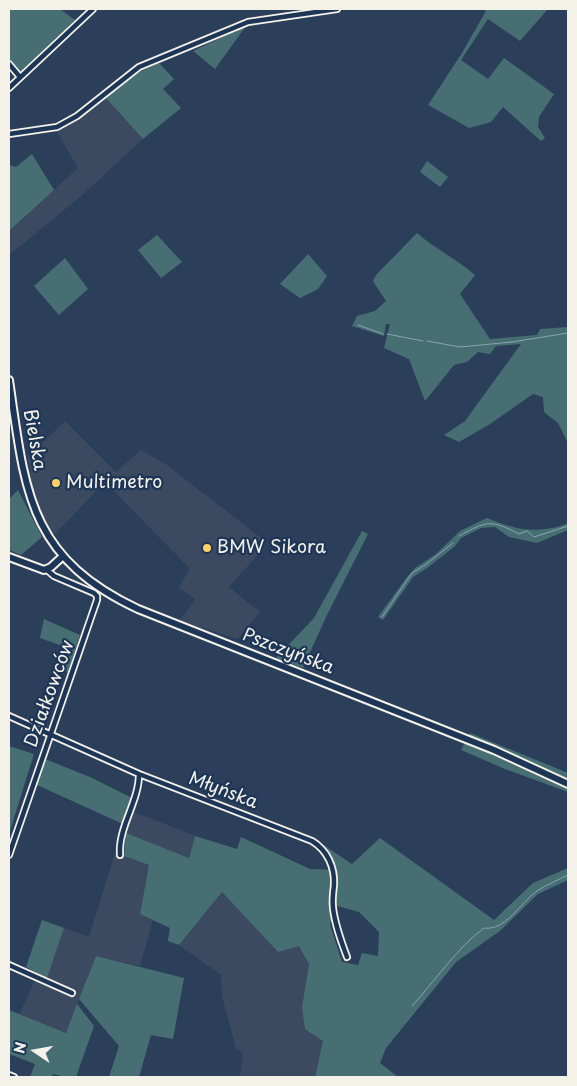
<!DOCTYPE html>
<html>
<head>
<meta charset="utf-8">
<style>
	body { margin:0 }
	#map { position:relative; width:577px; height:1086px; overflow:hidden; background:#2b3f5b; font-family:"Playpen Sans",sans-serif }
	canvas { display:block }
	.frame { position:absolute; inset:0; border:10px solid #f4f1e8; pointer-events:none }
	.north { position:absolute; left:10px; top:1026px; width:50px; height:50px; -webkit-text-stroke:4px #1d3557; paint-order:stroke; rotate:282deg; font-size:14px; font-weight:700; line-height:20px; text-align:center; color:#f4f1e8 }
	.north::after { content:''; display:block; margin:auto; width:18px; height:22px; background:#f4f1e8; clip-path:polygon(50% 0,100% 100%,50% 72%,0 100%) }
</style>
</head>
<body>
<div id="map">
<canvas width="577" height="1086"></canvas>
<div class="frame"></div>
<div class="north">N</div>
</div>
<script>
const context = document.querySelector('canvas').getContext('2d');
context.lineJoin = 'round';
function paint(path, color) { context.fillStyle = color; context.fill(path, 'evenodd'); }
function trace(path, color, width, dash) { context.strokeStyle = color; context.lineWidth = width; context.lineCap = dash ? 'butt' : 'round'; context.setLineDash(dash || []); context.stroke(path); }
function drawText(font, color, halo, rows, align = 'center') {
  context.font = font + ' "Playpen Sans",sans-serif'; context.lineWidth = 4.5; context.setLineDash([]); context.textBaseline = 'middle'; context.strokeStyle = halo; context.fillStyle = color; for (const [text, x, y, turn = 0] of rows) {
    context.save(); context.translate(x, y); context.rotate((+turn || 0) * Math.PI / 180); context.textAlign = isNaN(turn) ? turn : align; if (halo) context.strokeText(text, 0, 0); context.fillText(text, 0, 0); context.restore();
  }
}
paint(new Path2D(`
	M105 97 143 139 79 198 9 255V231L78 168 56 130 78 119Z
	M65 421 116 472 141 450 167 465 265 541 262 550 229 587 260 612 238 639 180 621 195 599 179 587 190 569 105 482 54 535 40 512 32 486 28 457Z
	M132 811 195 836 189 858 126 833Z
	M115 853 150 865 140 914 153 920 140 966 96 956 66 1033 19 1015 36 978H47L64 928 89 937Z
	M222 892 278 952 299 945 309 964 302 1007 323 1041 315 1077H240L243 1053 236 1049 222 996 221 975 179 945Z`), '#3b4a60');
paint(new Path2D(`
	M9 9H60L75 20 20 72 9 60Z
	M482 9H548L520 41 488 19 461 60 488 79 504 58 554 94 539 117 538 127 545 138 541 141 503 107 491 122 469 128 428 105 462 53 486 11Z
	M246 26 215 69 193 51Z
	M159 63 174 79 163 89 181 108 143 139 105 97 135 74Z
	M32 154 54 190 9 231V165L16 167Z
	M427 161 448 177 440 187 420 172Z
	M417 233C435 249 457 259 475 275L460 294 490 339 537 335 540 329 568 327V443L558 423 544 412 543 397 533 394 490 424 459 442 444 435 465 421 521 344 496 346 490 354 478 352 467 362 454 365 425 401 409 359 384 348 390 324H386L384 336 352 326 357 316 375 311 386 301 373 281 376 275Z
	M157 235 182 262 161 278 138 250Z
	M308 254 327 276 318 289 300 298 280 284Z
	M65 258 88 289 59 315 34 286Z
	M18 490 42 537 21 555 9 550V499Z
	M487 518C496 521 504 525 513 527 530 532 553 530 568 523V530L537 543 509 537 495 527 481 528 461 538 454 547 427 568 413 577 383 620 378 617 407 577 415 568 436 554 460 531Z
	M362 531 368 534 326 617 303 668 276 658 314 618Z
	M44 619 80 635 68 672 61 670 68 648 40 638Z
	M470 733 568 773V792L505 769 461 750Z
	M9 746 34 754 9 834Z
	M45 759 90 777 132 798 123 824 37 785Z
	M126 833 189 858 195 836 237 849 241 837 310 869 336 870 325 846 352 864 380 838 494 920 533 883 568 868V880L538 894 500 931 456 962 386 1048 380 1063 398 1077H315L323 1041 305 1029 302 1007 309 964 299 946 278 952 222 892 179 945 168 941 170 928 140 914 149 865 124 856ZM334 905 359 912 379 932 378 956 362 953 358 965 342 962 330 925Z
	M42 920 64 928 47 978 26 967Z
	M96 956 184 978 173 1039 151 1035 139 1077H109L119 1046 79 999Z
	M77 1004 94 1026 76 1077H65L53 1074 52 1077H30L35 1064 9 1054V1010L66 1033Z`), '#476f73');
trace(new Path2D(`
	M358 325 383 334
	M387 334 423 341
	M427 341 460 347 512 342 568 333
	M459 536C487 521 490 519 519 534L527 531 534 537 568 526
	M382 617 412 573 425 565 453 543
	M412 1006C434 982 458 947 484 928 506 931 520 903 537 891 546 885 558 880 568 875`), '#8ca3b3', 1);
const street = new Path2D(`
	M9 64 20 77
	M9 88 93 9
	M9 134 57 127 77 116 139 67 248 22 337 9
	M9 716 139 774 312 841C327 850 335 867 334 885 333 893 332 900 333 908 335 925 341 941 347 957
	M9 855 97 600V596L94 593 54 576 47 570
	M120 855C118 827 139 802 139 774
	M9 965 72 993
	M9 1075 14 1077`);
const secondary = new Path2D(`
	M9 380C25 489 27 557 138 609L494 750 568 784
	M9 557 44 570 51 567 63 556`);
trace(street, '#f4f1e8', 8);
trace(secondary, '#f4f1e8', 10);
trace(street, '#1d3557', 4.5);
trace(secondary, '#1d3557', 6);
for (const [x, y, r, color] of [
	[56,483,5,"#ffd166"],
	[207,548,5,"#ffd166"]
]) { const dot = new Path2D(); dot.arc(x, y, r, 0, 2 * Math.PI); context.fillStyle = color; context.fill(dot); trace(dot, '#1d3557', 2); }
drawText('18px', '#f4f1e8', '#1d3557', [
	["Bielska",34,440,80],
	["Pszczyńska",288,652,21],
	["Działkowców",50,694,-70],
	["Młyńska",223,791,21]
]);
drawText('18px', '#f4f1e8', '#1d3557', [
	["Multimetro",66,483],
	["BMW Sikora",217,548]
], 'left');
</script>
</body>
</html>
